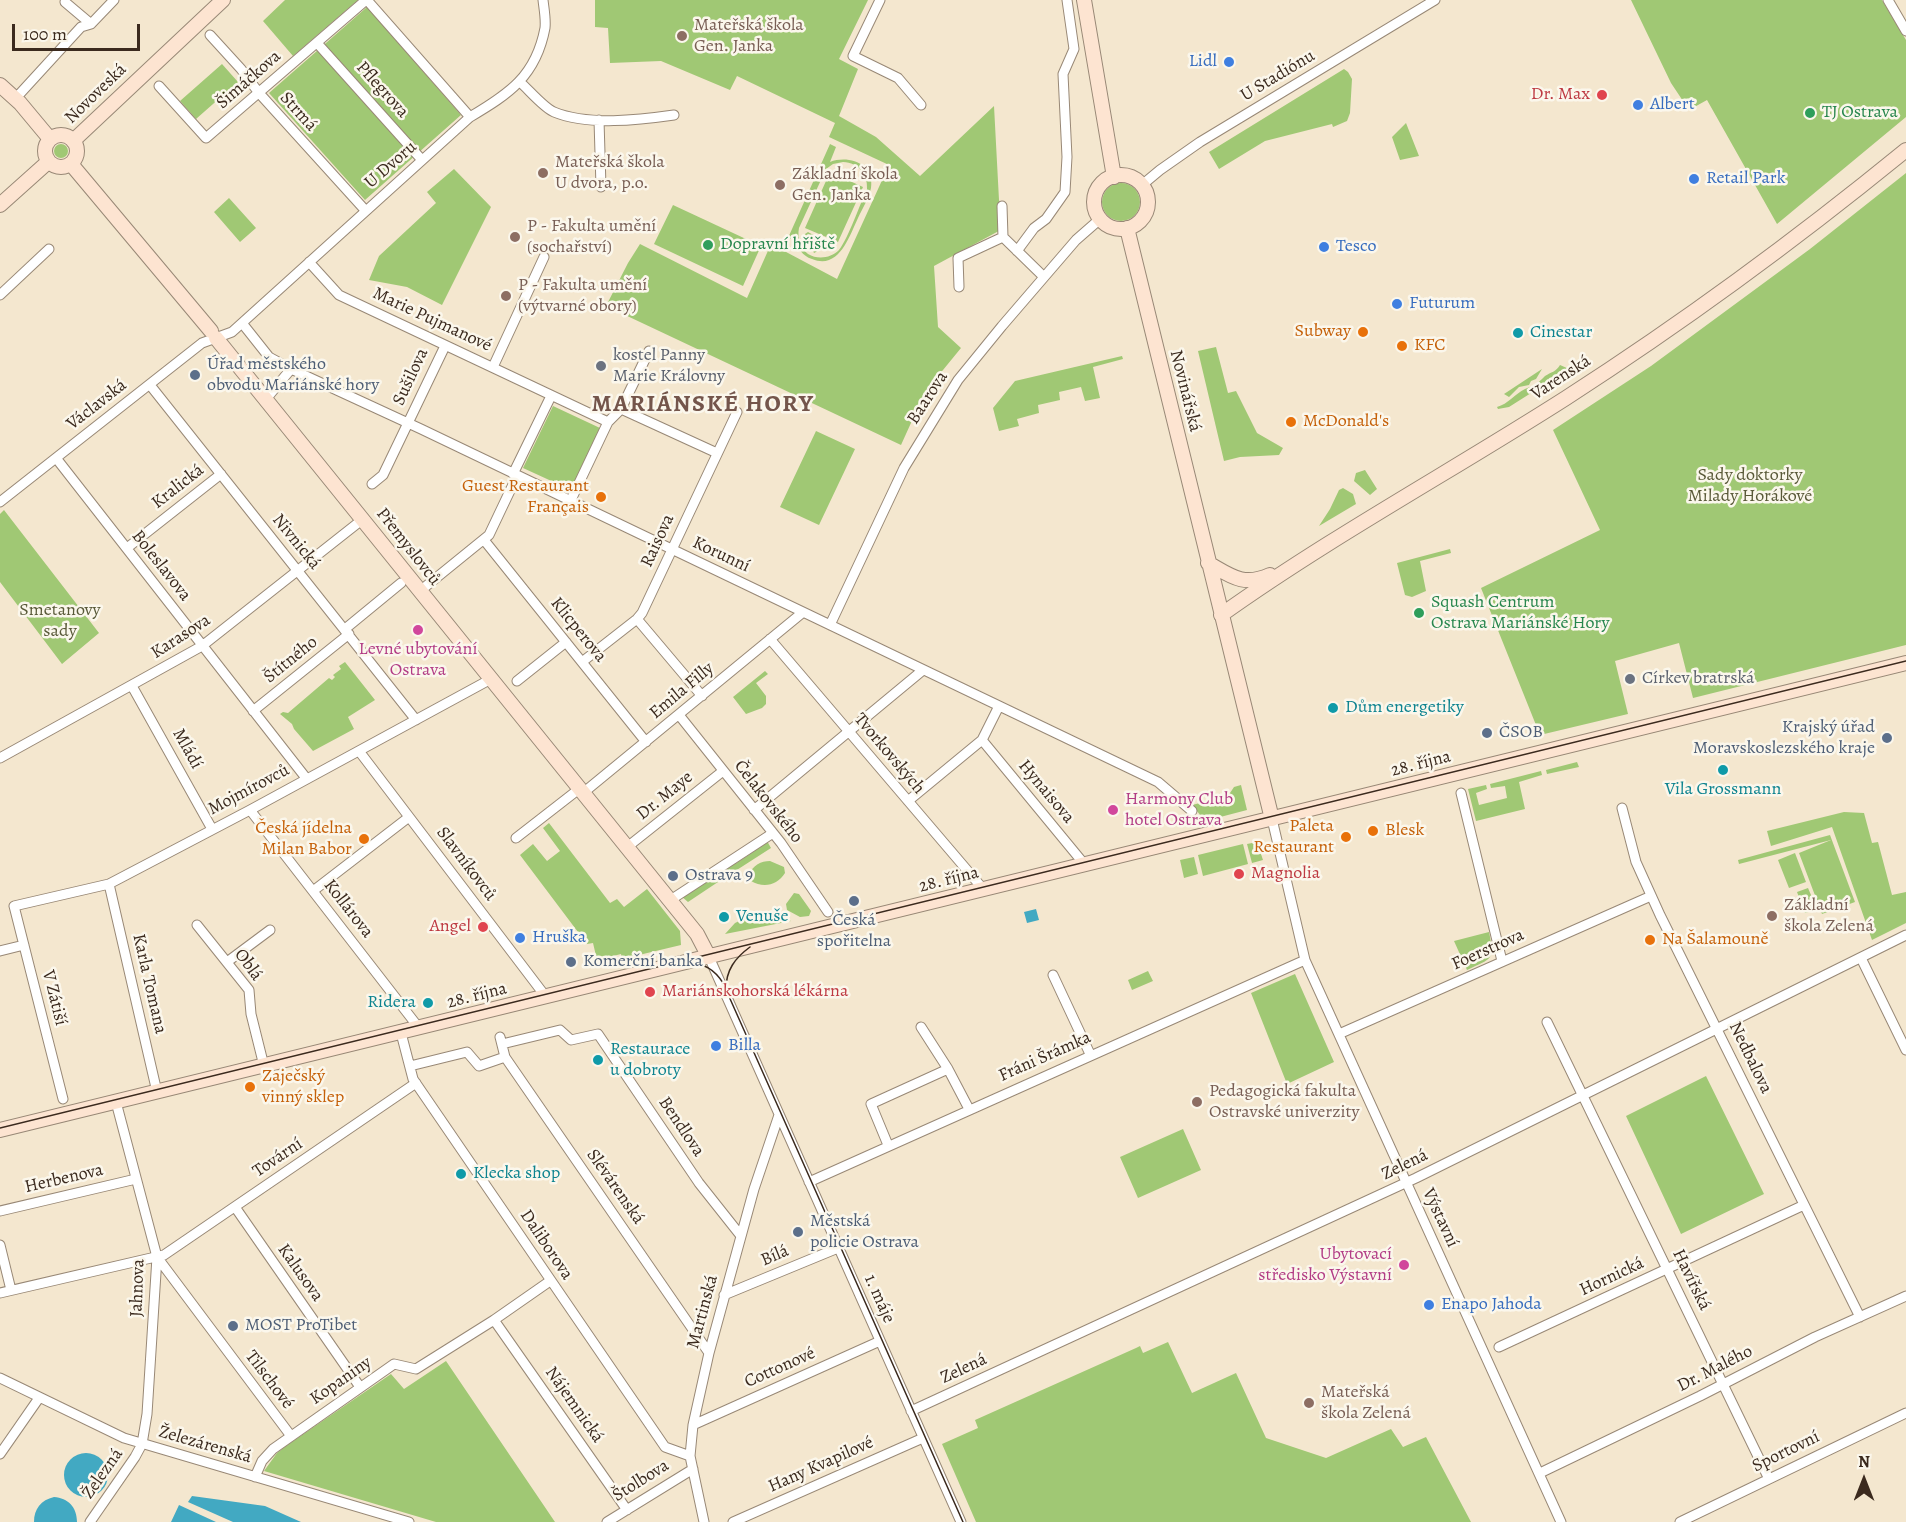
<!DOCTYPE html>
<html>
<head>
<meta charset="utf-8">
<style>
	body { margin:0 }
	#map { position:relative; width:1906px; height:1522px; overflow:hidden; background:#f4e7cf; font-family:Alegreya,serif }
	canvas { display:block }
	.north { position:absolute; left:1834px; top:1450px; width:60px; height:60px; -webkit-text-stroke:4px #fbf7ec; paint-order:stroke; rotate:0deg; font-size:16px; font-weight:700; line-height:24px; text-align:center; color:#3b2a1e }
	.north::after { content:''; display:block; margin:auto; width:21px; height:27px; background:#3b2a1e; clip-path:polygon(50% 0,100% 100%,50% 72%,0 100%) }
	.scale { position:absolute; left:12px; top:24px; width:128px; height:27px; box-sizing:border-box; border:3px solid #3b2a1e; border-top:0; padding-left:8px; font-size:18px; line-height:21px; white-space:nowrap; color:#3b2a1e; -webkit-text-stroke:4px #fbf7ec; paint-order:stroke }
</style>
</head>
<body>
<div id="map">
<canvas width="1906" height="1522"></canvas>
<div class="north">N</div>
<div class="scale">100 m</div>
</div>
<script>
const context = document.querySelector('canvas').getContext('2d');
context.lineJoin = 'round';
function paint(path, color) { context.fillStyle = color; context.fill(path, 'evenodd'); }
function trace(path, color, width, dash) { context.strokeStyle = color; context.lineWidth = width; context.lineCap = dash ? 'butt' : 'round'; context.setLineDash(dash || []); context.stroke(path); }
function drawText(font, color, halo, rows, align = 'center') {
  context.font = font + ' Alegreya,serif'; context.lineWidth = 5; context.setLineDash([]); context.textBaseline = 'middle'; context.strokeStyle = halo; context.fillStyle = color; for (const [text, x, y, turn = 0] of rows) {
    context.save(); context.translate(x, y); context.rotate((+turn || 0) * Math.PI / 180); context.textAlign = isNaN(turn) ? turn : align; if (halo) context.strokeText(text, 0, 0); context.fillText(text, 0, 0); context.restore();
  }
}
paint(new Path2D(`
	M285 0H358L293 56 263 21Z
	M595 0H868L839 59 858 69 839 116 876 137 920 176 994 106 999 200 1008 226 934 266 938 327 961 348 925 392 901 445 606 306 628 263 640 244 747 298 771 244 837 279 889 165 829 137 835 123 737 76 730 90 661 61 610 63 608 28 595 27Z
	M1631 0H1882L1906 40V117L1777 224 1707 100 1689 110 1671 83Z
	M367 7 461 115 365 200 269 93Z
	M222 64 238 82 196 119 180 101Z
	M1344 69 1348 72 1352 79 1350 113 1347 121 1333 127 1332 124 1265 141 1219 169 1209 152Z
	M1406 123 1419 156 1400 160 1392 137Z
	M54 151a7 7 0 1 1 14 0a7 7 0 1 1-14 0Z
	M830 144 836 147 830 162C848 155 875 163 871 188 869 198 862 209 858 218 849 237 839 270 812 259 802 256 798 248 795 238L794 240 788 238ZM843 162C859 163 868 174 867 189 860 204 848 239 839 250 831 258 818 260 808 254 800 248 797 238 799 228L826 169 833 164Z
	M454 169 491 207 442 305 407 287 369 280 379 256 436 203 427 192Z
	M830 172 863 187 838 242 805 228Z
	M1906 173V645L1693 698 1679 643 1615 661 1628 714 1540 735 1481 588 1600 530 1553 430 1651 366 1810 249Z
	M1102 202a19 19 0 1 1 38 0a19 19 0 1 1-38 0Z
	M229 198 256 228 240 242 214 212Z
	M673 205 761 246 743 286 654 244Z
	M808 232 826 242 816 252 814 253 805 234Z
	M1216 347 1228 393 1236 391 1257 433 1283 448 1279 455 1240 457 1224 461 1198 351Z
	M1122 356 1123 359 1093 367 1100 398 1085 401 1081 387 1059 392 1060 400 1038 405 1039 413 1017 419 1019 426 999 431 993 408 1015 381Z
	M1560 365 1569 369 1509 407 1498 409 1497 407C1508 404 1515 394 1525 389 1536 385 1537 384 1545 376 1551 372 1556 372 1560 365Z
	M1542 369 1536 379 1531 381 1529 385 1519 387 1509 397 1504 394Z
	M553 406 600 428 571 490 523 468Z
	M816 431 855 449 819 525 780 507Z
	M1365 470 1377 489 1370 495 1354 481 1356 473Z
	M1343 488 1353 494 1356 504 1319 526 1330 509 1339 490Z
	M4 510 99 633 62 664 0 582V514Z
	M1450 549 1451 553 1420 561 1426 591 1412 597 1405 595 1397 563Z
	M345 662 375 700 348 717 354 729 313 751 294 729 292 724 280 714 283 712 288 713 329 678 332 680 335 677 333 675 341 669 339 666Z
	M765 671 768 674 756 683 766 696V704L762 708 746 714 733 697Z
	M1577 762 1579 767 1547 774 1546 770Z
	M1541 771 1542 775 1519 782 1525 809 1476 821 1468 789 1486 785 1487 789 1476 793 1479 805 1507 798 1505 786 1491 788 1490 784Z
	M1241 785 1247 810 1205 821 1192 805 1228 796 1234 787Z
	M1844 812 1864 813 1872 843 1878 842 1892 895 1906 892V923L1872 940 1832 827 1771 846 1767 831Z
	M549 823 610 903 617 899 624 907 647 889 680 931 681 945 622 959 621 954 597 960 593 943 587 944 520 855 533 844 547 861 560 851 543 828Z
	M1830 835 1855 902 1822 914 1799 853 1831 840 1739 864 1738 860Z
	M767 841 771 848 729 875 725 869 732 863 735 864 756 850V847Z
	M1252 843 1258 845 1263 860 1252 863 1247 844Z
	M1243 844 1248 864 1203 876 1198 855Z
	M1795 853 1806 882 1789 888 1778 860Z
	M1194 857 1198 874 1184 878 1180 860Z
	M770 861 784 867 785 873C777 886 763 888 751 881L749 875C753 865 761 861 770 861Z
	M718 873V876L721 877V880L688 902 681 896Z
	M1808 888 1817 909 1805 913 1797 892Z
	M794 893 799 894 811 911 809 916 800 917 787 910 786 904Z
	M754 914H773L791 921 725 934 735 923Z
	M1489 932C1495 961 1492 958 1467 970L1454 941Z
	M1148 971 1153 981 1132 990 1128 980Z
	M1295 974 1334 1062 1287 1084 1251 993Z
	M1706 1076 1764 1194 1681 1234 1626 1116Z
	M1183 1129 1201 1170 1138 1198 1120 1157Z
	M1168 1342 1192 1393 1236 1373 1266 1438 1326 1458 1391 1429 1403 1447 1426 1437 1471 1522H976L942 1444 978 1428 975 1420 1136 1348 1140 1346 1143 1353Z
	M446 1361 555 1522H436L264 1471 277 1453 286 1446 391 1374 404 1389Z`), '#a0c874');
paint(new Path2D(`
	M1036 909 1039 920 1027 923 1024 912Z
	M64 1475a22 22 0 1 1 44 0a22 22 0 1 1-44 0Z
	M192 1496 265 1506 301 1522H233L188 1502Z
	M54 1497C68 1498 77 1507 77 1522H34C34 1509 41 1500 54 1497Z
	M179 1505 216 1522H171Z`), '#42a9c2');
const street = new Path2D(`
	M367 0 470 117
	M880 0 853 56 898 78 921 105
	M1888 0 1906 31
	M65 2 91 24
	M210 35 241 69 259 93 365 210
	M317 43 422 160
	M520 82C529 90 544 108 554 112 588 126 639 120 674 115
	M159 86 206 138 366 0
	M15 99 81 27 91 24 114 0
	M599 120 601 187
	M1142 185 1160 170 1200 142 1435 0
	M1002 206 1003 237
	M1017 251 1034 228 1046 219 1065 192 1067 157 1063 74 1074 49 1067 0
	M309 262 339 295 608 422
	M959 287 958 258 1003 237 1044 277
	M0 295 49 249
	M242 323 269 357 291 369 421 429 1158 782 1192 811
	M493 367 544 257
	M150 385 416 720
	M266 399 291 369
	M621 409 717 453
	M56 458 306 778
	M513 474 551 396
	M372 484 383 475 445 346
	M0 502 202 343 232 332 470 117C509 94 536 76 545 28 546 19 544 9 543 0
	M570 502 608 422 621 409 649 351
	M484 540 646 742
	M127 548 221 474
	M420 591 489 535 517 476
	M637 619 702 696
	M830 625 904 468 958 380 1002 326 1076 240 1100 219
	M345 629 401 583
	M770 639 984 890
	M582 662 637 619 642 613 737 412
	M517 681 566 642
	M132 686 212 829
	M253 711 349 634
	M679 715 781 843 828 912
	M982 740 1085 865
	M359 751 546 997
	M0 758 202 646 363 519
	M583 793 802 613
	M1461 793 1502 961
	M908 801 982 740 999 706
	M1622 808 1636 862 1660 915 1860 1317
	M250 810 419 1028
	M754 810 923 670
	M1272 819 1305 960 1561 1522
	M516 838 579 789
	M626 848 723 771
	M109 884 157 1092
	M313 891 409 817
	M669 901 773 833
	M197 925 249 990 251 1014 264 1066
	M0 951 24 945
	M709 957 961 1522
	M1861 958 1906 1050
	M227 962 270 930
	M1053 975 1090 1054
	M1547 1022 1769 1479
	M921 1027 948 1069 969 1109
	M401 1033 413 1079 665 1447 690 1456
	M1339 1034 1651 896
	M500 1037 505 1057 709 1353
	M502 1044 560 1030 571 1040 598 1034 699 1183 741 1236
	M410 1066 467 1052 479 1066 505 1057
	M63 1099 14 906 109 884 250 810 491 679
	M888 1145 871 1104 948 1069
	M809 1182 1305 960
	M235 1207 360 1387
	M0 1211 136 1179
	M0 1245 11 1290
	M157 1257 291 1436
	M0 1293 164 1255 416 1083
	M724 1295 838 1248
	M494 1320 627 1510
	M1499 1347 1804 1205
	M0 1378 124 1438 409 1522
	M911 1411 1416 1178 1906 935
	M693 1425 880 1341
	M0 1454 39 1398
	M1540 1473 1700 1396 1815 1337 1906 1296
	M255 1477 262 1461 273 1449 394 1364 416 1369 494 1320 550 1281
	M90 1522 135 1457 142 1444 147 1414 157 1257 116 1102
	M607 1522 693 1469
	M704 1522 690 1456 693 1425 709 1353 754 1189 779 1115
	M733 1522 923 1438
	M1680 1522 1906 1413`);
const secondary = new Path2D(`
	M1084 0 1114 177
	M0 85 20 103 50 139
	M45 151a16 16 0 1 1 32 0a16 16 0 1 1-32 0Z
	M73 141 223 0
	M71 164 211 331
	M1094 202a27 27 0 1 1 54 0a27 27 0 1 1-54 0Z
	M0 205 48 162
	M1127 228 1272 819
	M216 338 697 934 709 957
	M1208 563C1231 576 1243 587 1270 575
	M1221 615C1332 536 1452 471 1566 398 1684 322 1797 239 1906 150
	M0 1130 1906 663`);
trace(street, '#988876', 11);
trace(secondary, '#988876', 16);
trace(street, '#fff', 9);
trace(secondary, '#fde4d1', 14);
trace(new Path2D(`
	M689 963C704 963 715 970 723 983L963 1522
	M726 989C726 970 735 958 750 947
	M0 1128 1906 661`), '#3b2a1e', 1.5);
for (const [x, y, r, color] of [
	[682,36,6,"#8d6e63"],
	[1229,62,6,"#3f7fe0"],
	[1602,95,6,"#e0444e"],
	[1638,105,6,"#3f7fe0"],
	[1810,113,6,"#2e9e5b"],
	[543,173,6,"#8d6e63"],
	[1694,179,6,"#3f7fe0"],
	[780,185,6,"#8d6e63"],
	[515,237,6,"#8d6e63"],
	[708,245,6,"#2e9e5b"],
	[1324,247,6,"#3f7fe0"],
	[506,296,6,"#8d6e63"],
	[1397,304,6,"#3f7fe0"],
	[1363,332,6,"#e8710a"],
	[1518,333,6,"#0f9aa8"],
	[1402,346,6,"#e8710a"],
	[601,366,6,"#6b7280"],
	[195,375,6,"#5c6f8a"],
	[1291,422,6,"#e8710a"],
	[601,497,6,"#e8710a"],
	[1419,613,6,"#2e9e5b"],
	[418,630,6,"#d1479c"],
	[1630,679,6,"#6b7280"],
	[1333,708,6,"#0f9aa8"],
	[1487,733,6,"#5c6f8a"],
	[1887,738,6,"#5c6f8a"],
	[1723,770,6,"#0f9aa8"],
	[1113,810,6,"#d1479c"],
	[1373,831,6,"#e8710a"],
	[1346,837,6,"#e8710a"],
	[364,839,6,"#e8710a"],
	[1239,874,6,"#e0444e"],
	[673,876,6,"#5c6f8a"],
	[854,901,6,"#5c6f8a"],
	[1772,916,6,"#8d6e63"],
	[724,917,6,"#0f9aa8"],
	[483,927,6,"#e0444e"],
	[520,938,6,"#3f7fe0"],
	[1650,940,6,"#e8710a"],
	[571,962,6,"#5c6f8a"],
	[650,992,6,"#e0444e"],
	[428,1003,6,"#0f9aa8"],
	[716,1046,6,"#3f7fe0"],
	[598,1060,6,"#0f9aa8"],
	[250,1087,6,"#e8710a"],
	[1197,1102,6,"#8d6e63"],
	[461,1174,6,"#0f9aa8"],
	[798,1232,6,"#5c6f8a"],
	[1404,1265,6,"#d1479c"],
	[1429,1305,6,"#3f7fe0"],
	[233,1326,6,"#5c6f8a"],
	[1309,1403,6,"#8d6e63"]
]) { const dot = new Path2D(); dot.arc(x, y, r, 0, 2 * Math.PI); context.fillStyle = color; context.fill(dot); trace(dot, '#fbf7ec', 2); }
drawText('18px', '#785e54', '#fbf7ec', [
	["Mateřská škola",694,26],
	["Gen. Janka",694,47],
	["Mateřská škola",555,163],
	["U dvora, p.o.",555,184],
	["Základní škola",792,175],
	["Gen. Janka",792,196],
	["P - Fakulta umění",527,227],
	["(sochařství)",527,248],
	["P - Fakulta umění",518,286],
	["(výtvarné obory)",518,307],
	["Základní",1784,906],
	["škola Zelená",1784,927],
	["Pedagogická fakulta",1209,1092],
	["Ostravské univerzity",1209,1113],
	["Mateřská",1321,1393],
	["škola Zelená",1321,1414]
], 'left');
drawText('18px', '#366cbe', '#fbf7ec', [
	["Lidl",1217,62,"right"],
	["Albert",1650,105],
	["Retail Park",1706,179],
	["Tesco",1336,247],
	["Futurum",1409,304],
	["Hruška",532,938],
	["Billa",728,1046],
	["Enapo Jahoda",1441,1305]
], 'left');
drawText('18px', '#3b2a1e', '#fbf7ec', [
	["U Stadiónu",1278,76,-31],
	["Šimáčkova",249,80,-41],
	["Pflegrova",382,90,48],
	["Novoveská",96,94,-44],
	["Strmá",298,112,48],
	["U Dvoru",391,165,-41],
	["Marie Pujmanové",432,320,25],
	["Sušilova",411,377,-65],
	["Varenská",1561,378,-33],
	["Novinářská",1185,391,76],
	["Baarova",928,398,-57],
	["Václavská",97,405,-38],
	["Kralická",178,487,-38],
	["Raisova",658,541,-65],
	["Nivnická",296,542,51],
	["Přemyslovců",408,547,52],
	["Korunní",721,555,25],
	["Boleslavova",161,566,52],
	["Klicperova",578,630,51],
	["Karasova",181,637,-33],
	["Štítného",291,660,-39],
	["Emila Filly",682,691,-40],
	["Mládí",187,749,61],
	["Tvorkovských",889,754,50],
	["28. října",1421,764,-14],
	["Mojmírovců",249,790,-28],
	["Hynaisova",1046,792,50],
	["Dr. Maye",665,796,-39],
	["Čelakovského",768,802,52],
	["Slavníkovců",466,864,53],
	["28. října",949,880,-14],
	["Kollárova",348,909,52],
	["Foerstrova",1488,950,-24],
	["Oblá",248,965,54],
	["Karla Tomana",149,984,77],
	["28. října",477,996,-14],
	["V Zátiší",54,998,76],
	["Fráni Šrámka",1045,1057,-24],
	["Nedbalova",1750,1058,64],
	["Bendlova",681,1127,56],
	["Tovární",278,1158,-34],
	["Zelená",1405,1165,-26],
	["Herbenova",64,1179,-13],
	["Slévárenská",615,1187,55],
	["Výstavní",1440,1218,65],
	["Daliborova",546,1245,56],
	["Bílá",775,1256,-23],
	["Kalusova",300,1273,55],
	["Hornická",1612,1277,-25],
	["Havířská",1691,1280,64],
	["Jahnova",138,1288,-88],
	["1. máje",879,1299,66],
	["Martinská",703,1312,-75],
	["Cottonové",780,1368,-24],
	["Zelená",964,1369,-25],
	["Dr. Malého",1715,1369,-27],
	["Tilschové",269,1380,53],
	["Kopaniny",341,1381,-35],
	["Nájemnická",574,1405,55],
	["Železárenská",205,1445,16],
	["Sportovní",1786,1452,-26],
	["Hany Kvapilové",821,1465,-24],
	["Železná",103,1474,-55],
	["Štolbova",641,1481,-32]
]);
drawText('18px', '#be3a42', '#fbf7ec', [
	["Dr. Max",1590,95],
	["Magnolia",1251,874,"left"],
	["Angel",471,927],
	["Mariánskohorská lékárna",662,992,"left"]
], 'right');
drawText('18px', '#27864d', '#fbf7ec', [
	["TJ Ostrava",1822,113],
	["Dopravní hřiště",720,245],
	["Squash Centrum",1431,603],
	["Ostrava Mariánské Hory",1431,624]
], 'left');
drawText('18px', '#c56008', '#fbf7ec', [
	["Subway",1351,332,"right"],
	["KFC",1414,346],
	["McDonald's",1303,422],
	["Guest Restaurant",589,487,"right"],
	["Français",589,508,"right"],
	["Paleta",1334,827,"right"],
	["Restaurant",1334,848,"right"],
	["Česká jídelna",352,829,"right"],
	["Milan Babor",352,850,"right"],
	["Blesk",1385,831],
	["Na Šalamouně",1662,940],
	["Zaječský",262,1077],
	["vinný sklep",262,1098]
], 'left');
drawText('18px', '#0d838f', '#fbf7ec', [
	["Cinestar",1530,333],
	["Dům energetiky",1345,708],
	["Vila Grossmann",1723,790,"center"],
	["Venuše",736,917],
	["Ridera",416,1003,"right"],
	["Restaurace",610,1050],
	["u dobroty",610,1071],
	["Klecka shop",473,1174]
], 'left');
drawText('18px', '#5b616d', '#fbf7ec', [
	["kostel Panny",613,356],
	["Marie Královny",613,377],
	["Církev bratrská",1642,679]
], 'left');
drawText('18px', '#4e5e75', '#fbf7ec', [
	["Úřad městského",207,365],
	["obvodu Mariánské hory",207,386],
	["Krajský úřad",1875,728,"right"],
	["Moravskoslezského kraje",1875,749,"right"],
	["ČSOB",1499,733],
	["Ostrava 9",685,876],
	["Česká",854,921,"center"],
	["spořitelna",854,942,"center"],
	["Komerční banka",583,962],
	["Městská",810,1222],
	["policie Ostrava",810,1243],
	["MOST ProTibet",245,1326]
], 'left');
drawText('18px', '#595938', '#fbf7ec', [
	["Sady doktorky",1750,476],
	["Milady Horákové",1750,497],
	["Smetanovy",60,611],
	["sady",60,632]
]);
drawText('18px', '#b23c85', '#fbf7ec', [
	["Levné ubytování",418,650],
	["Ostrava",418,671],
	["Harmony Club",1125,800,"left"],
	["hotel Ostrava",1125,821,"left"],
	["Ubytovací",1392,1255,"right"],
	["středisko Výstavní",1392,1276,"right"]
]);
context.letterSpacing = '1.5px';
drawText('bold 24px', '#74554b', '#fbf7ec', [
	["MARIÁNSKÉ HORY",703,405]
]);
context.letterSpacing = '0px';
</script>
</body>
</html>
